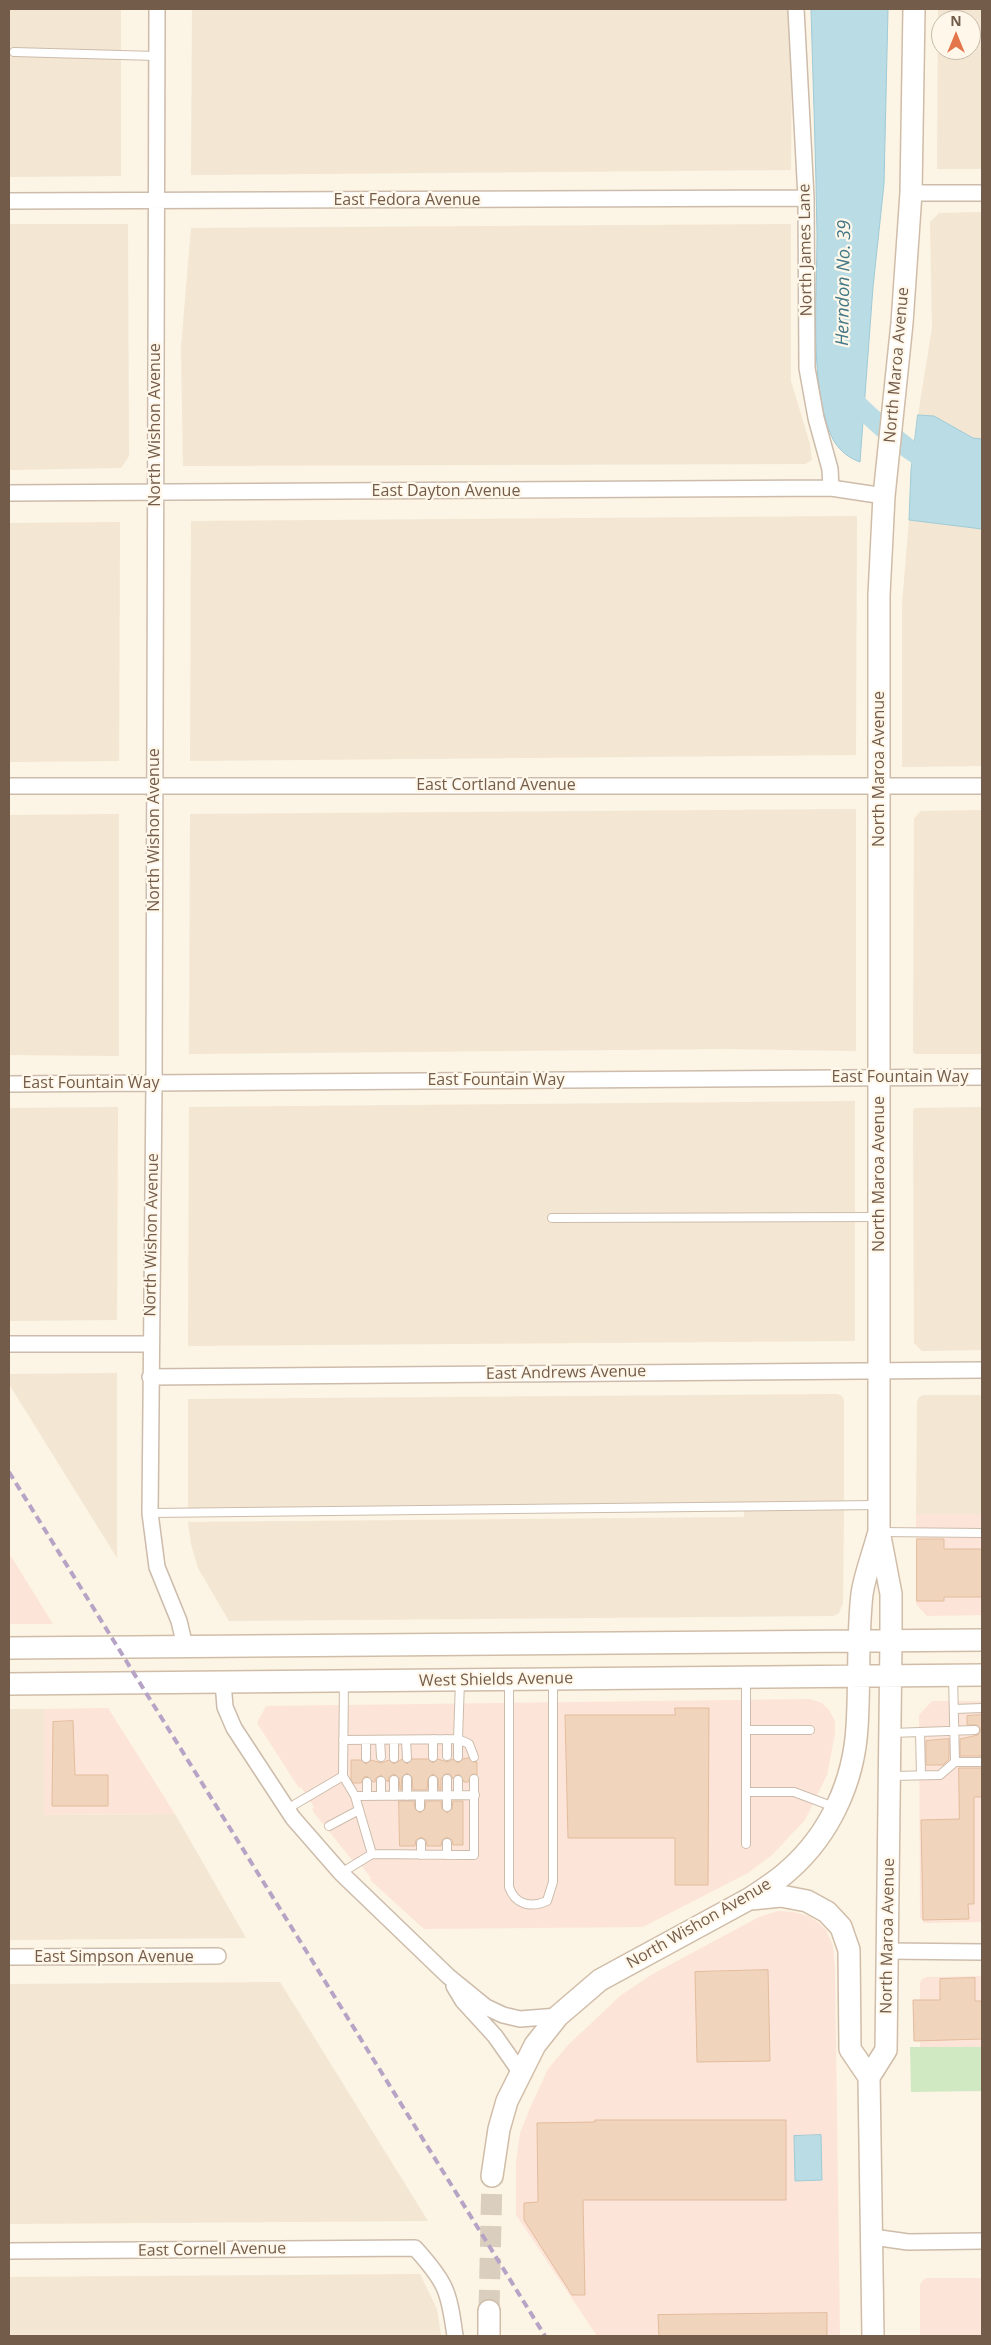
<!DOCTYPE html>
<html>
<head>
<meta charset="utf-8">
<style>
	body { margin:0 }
	#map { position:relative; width:991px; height:2345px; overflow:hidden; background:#fcf4e4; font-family:"Open Sans",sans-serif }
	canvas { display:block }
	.frame { position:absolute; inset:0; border:10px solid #745c4a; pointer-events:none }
	.north { position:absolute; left:931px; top:10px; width:50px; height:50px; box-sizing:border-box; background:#fff8ea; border:1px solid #c7baaa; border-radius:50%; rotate:0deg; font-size:14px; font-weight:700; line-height:20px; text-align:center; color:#745c4a }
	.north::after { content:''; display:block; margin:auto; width:18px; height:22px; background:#e3774b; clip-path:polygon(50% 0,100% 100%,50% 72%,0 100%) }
</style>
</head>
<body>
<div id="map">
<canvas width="991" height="2345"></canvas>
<div class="frame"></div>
<div class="north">N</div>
</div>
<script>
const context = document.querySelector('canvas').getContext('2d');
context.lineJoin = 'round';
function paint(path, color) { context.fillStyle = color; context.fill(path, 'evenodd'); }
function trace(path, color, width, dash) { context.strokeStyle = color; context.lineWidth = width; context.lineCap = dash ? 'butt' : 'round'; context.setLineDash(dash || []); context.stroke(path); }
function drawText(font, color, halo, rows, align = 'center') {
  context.font = font + ' "Open Sans",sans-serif'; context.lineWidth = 4.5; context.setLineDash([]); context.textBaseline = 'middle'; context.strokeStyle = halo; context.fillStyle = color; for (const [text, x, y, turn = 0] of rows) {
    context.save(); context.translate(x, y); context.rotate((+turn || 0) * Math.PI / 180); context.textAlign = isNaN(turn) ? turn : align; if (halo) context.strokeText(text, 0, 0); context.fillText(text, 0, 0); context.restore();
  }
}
paint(new Path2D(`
	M9 9H121V176L9 177Z
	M192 9H792L791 170 191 175Z
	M938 9H982V169H937ZM941 20H971V50H941Z
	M982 212V439L973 438 934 416 918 415 932 328 930 222 939 213Z
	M9 224H128L129 456 121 468 9 470Z
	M791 224V381L810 444 812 460 805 464 183 466 181 348 191 228Z
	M857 516 856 755 190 761 191 521Z
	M909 520 982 529V766L902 767V604Z
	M120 522 119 761 9 762V523Z
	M856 809V1051L723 1049 189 1054 190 814Z
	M982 810V1054H916L913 1052 914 818 921 811Z
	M119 814V1056L9 1055V815Z
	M855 1101V1341L188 1346 189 1107Z
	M118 1107 117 1320 9 1321V1108Z
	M982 1107V1350L922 1351 914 1343 913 1110 916 1108Z
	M117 1373V1558L9 1384V1374Z
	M837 1394 842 1396 844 1401V1502L748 1510H844L843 1603 839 1613 833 1616 229 1621 198 1568 191 1544 188 1522 744 1517V1511H694V1503L188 1508V1399Z
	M924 1395H982V1514H916L917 1402 919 1397Z
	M9 1709H44V1815L175 1814 246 1938 9 1940Z
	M280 1982 428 2221 9 2224V1984Z
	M420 2274 437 2309 441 2336H9V2277Z`), '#f3e6d3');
paint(new Path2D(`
	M916 1514H982V1615L927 1616 916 1604Z
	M9 1553 53 1624H9Z
	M810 1699 822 1703 829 1710 835 1721V1734L827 1775 805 1820 772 1855 748 1873 643 1927 424 1929 370 1880 371 1878 356 1859 353 1861 314 1813 312 1809 314 1807 301 1787 299 1788 257 1723 266 1706Z
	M932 1701H982V1922L924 1923 920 1917 919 1715Z
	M108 1708 175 1814 44 1815V1709Z
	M778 1911 794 1912 808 1916 818 1922 826 1930 833 1946 835 1968 840 2336H597L516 2215V2164L520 2133 530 2108 548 2069 567 2046 620 1996 651 1975 759 1917Z
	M982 1976V2047H920V1983L922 1979 927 1977Z
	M927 2278H982V2336H920V2285L923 2280Z`), '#fce5d8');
paint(new Path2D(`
	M982 2047V2091L911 2092 910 2047Z`), '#d0e9c3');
const water = new Path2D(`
	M811 9H888L884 184 873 287 860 462C848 458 836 448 831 435 809 385 817 292 817 236 816 160 813 84 811 9Z
	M918 415 934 416 973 438 982 439V529L909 520 911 470Z
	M821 2135 822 2180 795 2181 794 2136Z`);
paint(water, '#b9dce5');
trace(water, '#9fcad6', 1);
trace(new Path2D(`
	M846 390C851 402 907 450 920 456 941 466 960 472 982 476`), '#b9dce5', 20);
const building = new Path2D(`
	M917 1539H944V1549H982V1597H944V1601H917Z
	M675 1708H709L708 1885H675V1838H568L565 1715H675Z
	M982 1715V1756H960V1739L978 1735 981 1730 977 1725H967V1716Z
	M73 1721 75 1775H108V1806H52L53 1722Z
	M949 1739V1759L943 1765H926V1741Z
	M469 1758 473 1762H477V1775L472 1774 468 1782H464L460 1775H456L453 1779 450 1774H445L441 1779V1790H439L438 1778 433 1774 428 1778 427 1790H413L412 1777 407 1773 402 1777 401 1790H400L399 1778 394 1774 389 1777 388 1782 381 1775 376 1778 375 1782H373L367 1776 364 1777 361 1783H353L351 1779V1760H361L366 1764 371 1760 381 1763 389 1760 394 1764 402 1759 407 1764 412 1759H428L433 1763 438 1759 447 1762 453 1759 458 1763 463 1759Z
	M959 1768H982V1797H974V1904H968L969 1919 923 1920 921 1820 959 1819Z
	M399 1801H414L415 1809 420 1813 425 1809 426 1801H441L442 1809 447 1813 452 1809 453 1801H463V1845H453L452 1840 447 1837 442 1840 441 1846H427L426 1840 421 1837 416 1840 415 1846H400Z
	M768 1970 770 2061 697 2062 695 1972Z
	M975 1978V2001H982V2039L914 2041 913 2000H940V1979Z
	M595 2120H786V2200H583L585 2295H572L524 2220V2203L538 2202 537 2123 595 2122Z
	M827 2313V2336H659L658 2315Z`);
paint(building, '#f1d4bc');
trace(building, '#e3bc9d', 1);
trace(new Path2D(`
	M489 2311 492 2176`), '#dacebe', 21, [21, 11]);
const lane = new Path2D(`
	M14 52 156 56
	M552 1218 878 1217
	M150 1513 878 1505
	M881 1532 982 1533
	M953 1676 955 1762H982
	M509 1681V1887C515 1905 531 1908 547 1901L553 1882V1680
	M954 1709 982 1708
	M746 1730H810
	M920 1732 921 1775
	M892 1733 975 1730
	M433 1739V1757
	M447 1739V1756
	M343 1740 458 1739 460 1681
	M366 1740V1758
	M380 1740 381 1757
	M394 1740V1758
	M406 1740 407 1758
	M458 1757V1739L469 1744 474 1757
	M892 1776 940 1775 955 1762
	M407 1779V1796
	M447 1779V1807
	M394 1780V1796
	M433 1780V1795
	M458 1780V1795
	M381 1781V1796
	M367 1782V1796
	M746 1792H794L834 1807
	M355 1796 475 1795
	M420 1796V1807
	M287 1809 343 1776 344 1682
	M329 1826 359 1810
	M421 1843V1855
	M447 1843V1855
	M746 1844V1679
	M372 1854 474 1855V1779
	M341 1873 372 1854 355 1796 343 1776`);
const street = new Path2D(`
	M157 9 154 1083 150 1513 157 1567 179 1621 185 1646
	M796 9 806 198 807 368 816 418 830 469 831 488
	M911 193H982
	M9 201 806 198
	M9 493 831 488 884 496
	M9 786H982
	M9 1084 982 1077
	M9 1344H151
	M150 1377 982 1370
	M223 1682 225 1707 234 1728 293 1818 341 1873 448 1976 486 2007 503 2015 520 2019 558 2016
	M888 1951 982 1952
	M9 1957 218 1956
	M454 1986 463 2001 495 2036 521 2073
	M873 2237 908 2242 982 2241
	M9 2251 415 2248C446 2282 449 2291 455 2336`);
const secondary = new Path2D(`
	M9 1648 982 1640
	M9 1684 982 1675
	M751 1899 781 1896 807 1901 827 1912 841 1927 849 1950 850 2049 869 2077
	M492 2176 499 2129 507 2101 535 2045 558 2016 600 1980 749 1899C763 1890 777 1881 789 1870 830 1834 854 1781 857 1727 860 1683 857 1638 862 1594 865 1574 873 1554 878 1535
	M489 2311V2336
	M873 2336 869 2077 886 2050 891 1640V1594L879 1531V595L884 496 902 323 911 193 914 9`);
trace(lane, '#cdbcab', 10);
trace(street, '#cdbcab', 18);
trace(secondary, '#d0bda8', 24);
trace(lane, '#fff', 8);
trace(street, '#fff', 15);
trace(secondary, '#fff', 21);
trace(new Path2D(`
	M9 1472 545 2336`), '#b7a3c5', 4, [8, 5]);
drawText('16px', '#745c4a', '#fff8ea', [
	["East Fedora Avenue",407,200],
	["North James Lane",806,250,-91],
	["North Maroa Avenue",897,365,-85],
	["North Wishon Avenue",155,425,-90],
	["East Dayton Avenue",446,491],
	["North Maroa Avenue",879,769,-90],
	["East Cortland Avenue",496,785],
	["North Wishon Avenue",154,830,-90],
	["East Fountain Way",900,1077],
	["East Fountain Way",496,1080],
	["East Fountain Way",91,1083],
	["North Maroa Avenue",879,1174,-90],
	["North Wishon Avenue",152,1235,-89],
	["East Andrews Avenue",566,1373,-1],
	["West Shields Avenue",496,1680,-1],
	["North Wishon Avenue",699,1924,-30],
	["North Maroa Avenue",888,1936,-89],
	["East Simpson Avenue",114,1957],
	["East Cornell Avenue",212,2250,-1]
]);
drawText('italic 18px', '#447887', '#fff8ea', [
	["Herndon No. 39",844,283,-89]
]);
</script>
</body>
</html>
